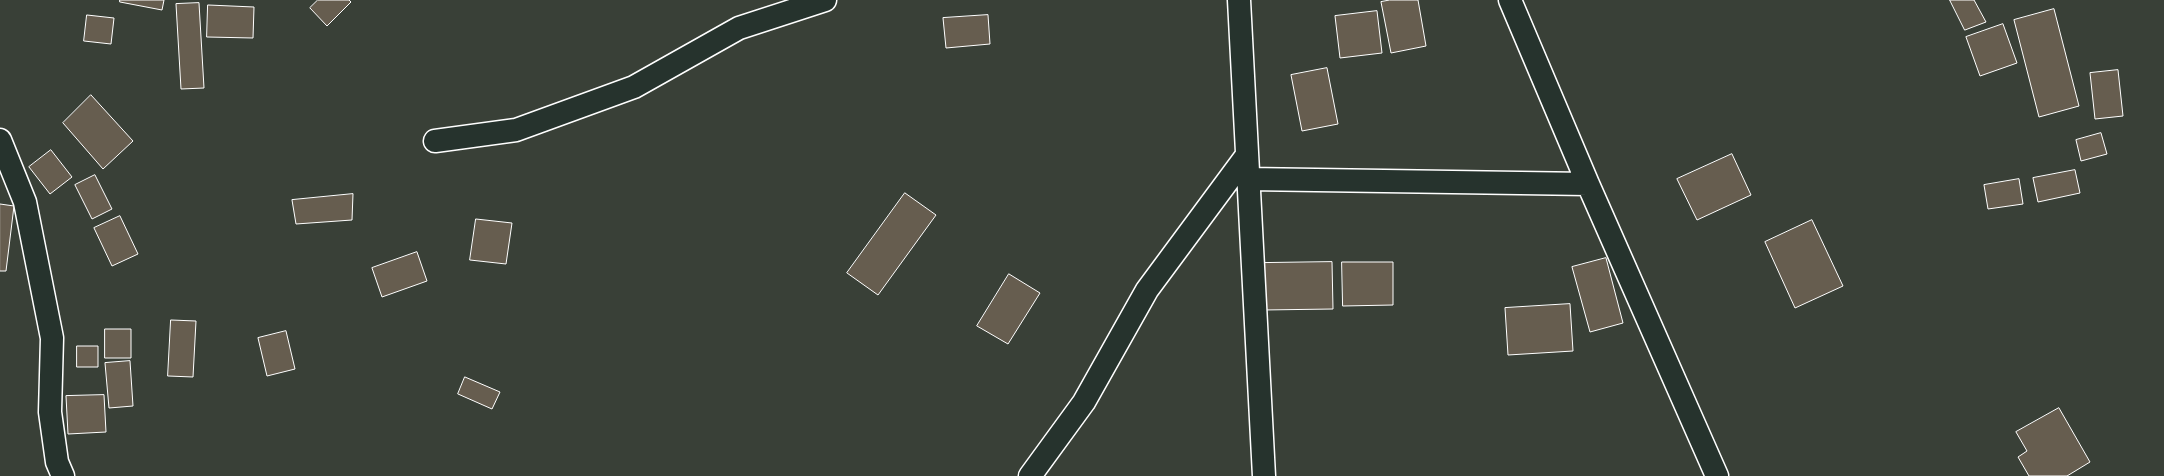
<!DOCTYPE html>
<html>
<head>
<meta charset="utf-8">
<style>
	body { margin:0 }
	canvas { display:block; background:#394037 }
</style>
</head>
<body>
<canvas width="2164" height="476"></canvas>
<script>
const context = document.querySelector('canvas').getContext('2d');
context.lineJoin = 'round';
function paint(path, color) { context.fillStyle = color; context.fill(path, 'evenodd'); }
function trace(path, color, width, dash) { context.strokeStyle = color; context.lineWidth = width; context.lineCap = dash ? 'butt' : 'round'; context.setLineDash(dash || []); context.stroke(path); }
const building = new Path2D(`
	M120 0H164L162 10 120 2Z
	M318 0H349L351 2 327 26 310 8Z
	M1390 0H1418L1426 46 1391 53 1381 2Z
	M1950 0H1974L1986 22 1965 30Z
	M199 3 204 88 181 89 176 4Z
	M208 5 254 7 253 38 207 37Z
	M2054 9 2079 106 2039 117 2014 20Z
	M1377 11 1382 53 1340 58 1335 16Z
	M87 15 114 18 111 44 84 41Z
	M988 15 990 44 946 48 943 18Z
	M2003 24 2017 63 1980 76 1966 37Z
	M1327 68 1338 124 1302 131 1291 75Z
	M2118 70 2123 116 2095 119 2090 73Z
	M91 95 133 141 103 169 63 123Z
	M2101 133 2107 154 2081 161 2076 140Z
	M51 150 72 177 50 194 29 167Z
	M1732 154 1751 195 1697 220 1677 179Z
	M2075 170 2080 193 2038 202 2033 178Z
	M95 175 112 209 92 219 75 185Z
	M2019 179 2023 204 1988 209 1984 185Z
	M905 193 936 215 878 295 847 273Z
	M353 194 352 220 296 224 292 200Z
	M0 204 14 206 6 271H0Z
	M120 216 138 254 112 266 94 228Z
	M476 219 512 223 506 264 470 260Z
	M1812 220 1843 286 1795 308 1765 242Z
	M417 252 427 281 382 297 372 268Z
	M1606 258 1623 323 1590 332 1572 267Z
	M1332 262 1333 309 1263 310V263Z
	M1342 262H1393V305L1343 306Z
	M1009 274 1040 293 1008 344 977 326Z
	M1570 304 1573 351 1508 355 1505 308Z
	M171 320 196 321 193 377 168 376Z
	M105 329H131V358H105Z
	M286 331 295 369 267 376 258 338Z
	M77 346H98V367H77Z
	M130 361 133 406 109 408 105 363Z
	M465 377 500 392 492 409 458 394Z
	M104 395 106 432 68 434 66 396Z
	M2059 408 2090 462 2067 476H2029L2018 457 2027 451 2016 432Z`);
paint(building, '#665d4f');
trace(building, '#fff', 1);
const minor = new Path2D(`
	M1239 0 1264 476
	M1510 0 1588 184 1717 476
	M0 140 25 202 52 338 50 412 57 462 63 476
	M435 141 516 130 634 87 739 28 825 0
	M1248 179 1588 184
	M1030 476 1084 402 1147 290 1247 155`);
trace(minor, '#fff', 25);
trace(minor, '#26332d', 22);
</script>
</body>
</html>
